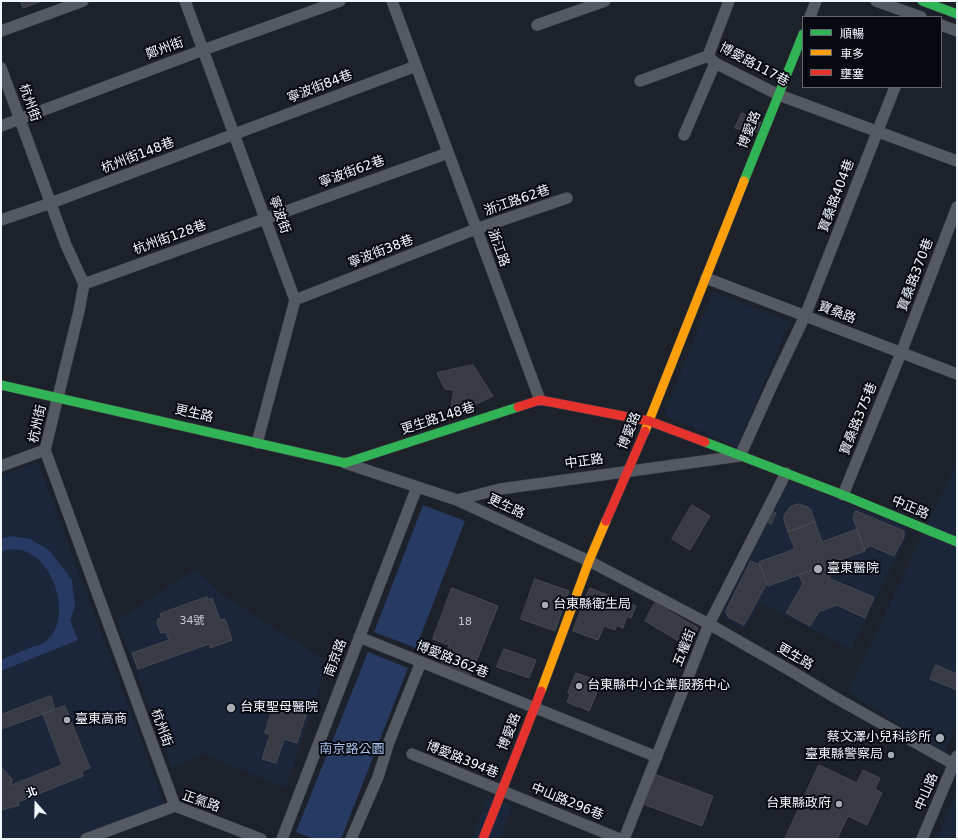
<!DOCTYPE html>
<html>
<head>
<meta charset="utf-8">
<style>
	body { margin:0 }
	#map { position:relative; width:958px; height:840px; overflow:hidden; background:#1d212a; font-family:"DejaVu Sans","Noto Sans TC",sans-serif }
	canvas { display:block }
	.frame { position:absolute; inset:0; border:2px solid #f0f5fe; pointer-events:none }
	.legend { position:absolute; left:802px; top:16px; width:140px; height:72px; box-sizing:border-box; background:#060910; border:1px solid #64676f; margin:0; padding:5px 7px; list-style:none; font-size:12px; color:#f0f5fe }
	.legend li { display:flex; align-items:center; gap:8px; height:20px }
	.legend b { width:20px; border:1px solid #64676f }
	.north { position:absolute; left:16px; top:784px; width:40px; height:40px; -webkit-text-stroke:3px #060910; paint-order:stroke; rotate:340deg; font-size:11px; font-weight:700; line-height:16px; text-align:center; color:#f0f5fe }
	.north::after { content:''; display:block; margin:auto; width:14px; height:18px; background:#f0f5fe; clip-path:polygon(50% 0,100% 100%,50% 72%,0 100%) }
</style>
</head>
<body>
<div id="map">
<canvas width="958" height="840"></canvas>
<div class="frame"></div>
<ul class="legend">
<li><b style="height:5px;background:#30b455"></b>順暢</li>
<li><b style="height:5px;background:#ff9f0a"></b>車多</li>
<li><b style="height:5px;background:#e5322d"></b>壅塞</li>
</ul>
<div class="north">北</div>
</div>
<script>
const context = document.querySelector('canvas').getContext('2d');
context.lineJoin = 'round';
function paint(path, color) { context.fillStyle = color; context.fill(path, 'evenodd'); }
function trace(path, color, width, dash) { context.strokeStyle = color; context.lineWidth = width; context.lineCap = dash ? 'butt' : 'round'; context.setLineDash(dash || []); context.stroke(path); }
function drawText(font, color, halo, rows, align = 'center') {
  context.font = font + ' "DejaVu Sans","Noto Sans TC",sans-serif'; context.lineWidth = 4; context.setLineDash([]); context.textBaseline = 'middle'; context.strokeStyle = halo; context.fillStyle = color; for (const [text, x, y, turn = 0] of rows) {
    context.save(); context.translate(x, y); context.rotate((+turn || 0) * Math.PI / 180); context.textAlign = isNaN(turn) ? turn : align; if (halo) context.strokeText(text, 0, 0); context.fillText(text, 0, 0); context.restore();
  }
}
paint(new Path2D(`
	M713 292 790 322 737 447 664 415Z
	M38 462 165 805 73 839H1V476Z
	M957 462V724L944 753 848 692Z
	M792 482 905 526 907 536 851 650 760 602 745 629 726 620 723 612 785 487 788 484Z
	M195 569 220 593 328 662 286 788 203 754 172 768 117 620Z
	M957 790V839H937Z
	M487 797 513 805 500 839H472Z`), '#1c263b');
paint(new Path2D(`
	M423 505 465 521 416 648 374 632Z
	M10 536 30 539 49 550 72 580 75 607 70 620 78 640 1 671V660C11 656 22 651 32 647 36 646 41 645 44 643 80 619 47 533 1 552V539Z
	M368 652 408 668 341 839H314L296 832Z`), '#273a63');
const building = new Path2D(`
	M21 1H42L23 8Z
	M742 113 761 122 757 132 745 131 735 128Z
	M473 365 493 396 460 412 451 406 454 390 445 389 437 373Z
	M799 504 808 507 811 510 815 522 788 532 784 520V515L790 507Z
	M692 505 710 516 690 550 672 539Z
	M763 507 776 513 771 524 758 518Z
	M856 511 904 531V537L894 556 871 546 864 549 853 518Z
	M815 522 822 542 857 529 865 551 768 586 759 562 795 549 788 532Z
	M751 561 760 565 767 583 744 625 728 617 726 611Z
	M825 566 830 579 874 597 865 618 837 605 821 611 820 610 810 626 786 613 803 584 799 575Z
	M535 579 569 591 555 631 521 619Z
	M452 588 498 606 470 677 441 666 449 645 433 639Z
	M590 588 636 606 631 618 627 616 623 628 617 625 615 630 604 626 598 640 573 631Z
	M207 597 208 600 212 598 220 620 225 619 232 640 210 648 209 644 138 669 132 653 169 640 166 632 161 633 157 623 158 619 161 618 160 614Z
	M655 603 698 628 687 646 645 621Z
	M504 649 536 660 529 678 497 667Z
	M936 665 957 674V690L930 679Z
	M576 673 590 678 578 707 567 702 570 694 568 693Z
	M590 682 600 686 589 711 580 707Z
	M51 696 55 710 1 729V715Z
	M274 705 306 715 297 743 284 739 276 763 262 759 270 735 265 733Z
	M65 706 90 768 82 771 83 776 18 802 19 805 2 810 1 808V765L2 768 12 779V783L9 786 62 765 43 714Z
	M819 765 857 783 863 770 880 778 875 789 882 793 867 825 848 816 837 839H785Z
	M654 774 713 796 702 826 643 804Z`);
paint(building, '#383b43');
trace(building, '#454950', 1);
const street = new Path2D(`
	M185 1 295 300 257 443
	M392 1 540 400
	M876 1 921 17
	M810 17 816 1
	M537 25 605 1
	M941 25 957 31
	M1 31 83 1
	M708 56 715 63 779 95 957 161
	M1 68 66 245 84 284 79 311 45 450 175 806
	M640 81 708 56 729 1
	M1 126 203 50 340 1
	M684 135 715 63
	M1 220 51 203 416 66
	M706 278 957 374
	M84 284 448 153
	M295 300 476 229 567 198
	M345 463 457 500 589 561 709 624 791 671 836 698 957 766
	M1 466 45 450
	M843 495 901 353 957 207
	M457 500 500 489 740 456 773 383 805 316 895 87
	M359 637 657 757
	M412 754 620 839
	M86 839 175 806 261 839
	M282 839 417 487
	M351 839 378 777 389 742 421 662
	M624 839 709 624 786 473
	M922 839 957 756`);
const fast = new Path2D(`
	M922 1 957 14
	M744 181 803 34
	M1 385 345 463 518 407
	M705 442 843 495 957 542`);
const slow = new Path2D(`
	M645 431 744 181
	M541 691 589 561 606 521`);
const jam = new Path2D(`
	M518 407 540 400 649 421 705 442
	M606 521 645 431
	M483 839 541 691`);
trace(street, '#3b3d45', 12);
trace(fast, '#3b3d45', 10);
trace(slow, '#3b3d45', 10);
trace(jam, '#3b3d45', 10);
trace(street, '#555961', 11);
trace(fast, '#30b455', 9);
trace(slow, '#ff9f0a', 9);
trace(jam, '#e5322d', 9);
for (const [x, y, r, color] of [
	[818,569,5,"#a6abb4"],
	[545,605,4,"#a6abb4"],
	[579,686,4,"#a6abb4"],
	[231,708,5,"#a6abb4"],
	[67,720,4,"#a6abb4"],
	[940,738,5,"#a6abb4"],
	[891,755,4,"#a6abb4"],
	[839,804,4,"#a6abb4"]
]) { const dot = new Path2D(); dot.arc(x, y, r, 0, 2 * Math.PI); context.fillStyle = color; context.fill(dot); trace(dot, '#060910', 1.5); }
drawText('11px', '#c2c6cf', null, [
	["34號",192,621],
	["18",465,622]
]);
drawText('13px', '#f0f5fe', '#060910', [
	["鄭州街",165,49,-20],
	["博愛路117巷",754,65,28],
	["寧波街84巷",320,87,-21],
	["杭州街",29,103,70],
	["博愛路",750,130,-68],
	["杭州街148巷",138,156,-21],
	["寧波街62巷",352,172,-20],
	["寶桑路404巷",837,196,-69],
	["浙江路62巷",517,201,-19],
	["寧波街",279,215,70],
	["杭州街128巷",170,238,-20],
	["浙江路",498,248,70],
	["寧波街38巷",381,252,-21],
	["寶桑路370巷",916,275,-69],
	["寶桑路",837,313,21],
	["更生路",194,414,13],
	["更生路148巷",438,419,-18],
	["寶桑路375巷",859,419,-68],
	["杭州街",38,424,-77],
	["博愛路",630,431,-68],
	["中正路",584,462,-8],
	["更生路",506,507,25],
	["中正路",910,508,23],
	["五權街",685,648,-68],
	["更生路",795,657,30],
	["南京路",336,658,-69],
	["博愛路362巷",452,660,22],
	["杭州街",161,728,70],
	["博愛路",510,732,-68],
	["博愛路394巷",462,760,22],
	["中山路",927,792,-67],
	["正氣路",201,802,19],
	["中山路296巷",567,802,22]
]);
drawText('13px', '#f0f5fe', '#060910', [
	["臺東醫院",827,569],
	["台東縣衛生局",553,605],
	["台東縣中小企業服務中心",587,686],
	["台東聖母醫院",240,708],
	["臺東高商",75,720],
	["蔡文澤小兒科診所",931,738,"right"],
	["臺東縣警察局",883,755,"right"],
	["台東縣政府",831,804,"right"]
], 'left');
drawText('13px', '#acc4f2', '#060910', [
	["南京路公園",352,750]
]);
</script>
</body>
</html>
